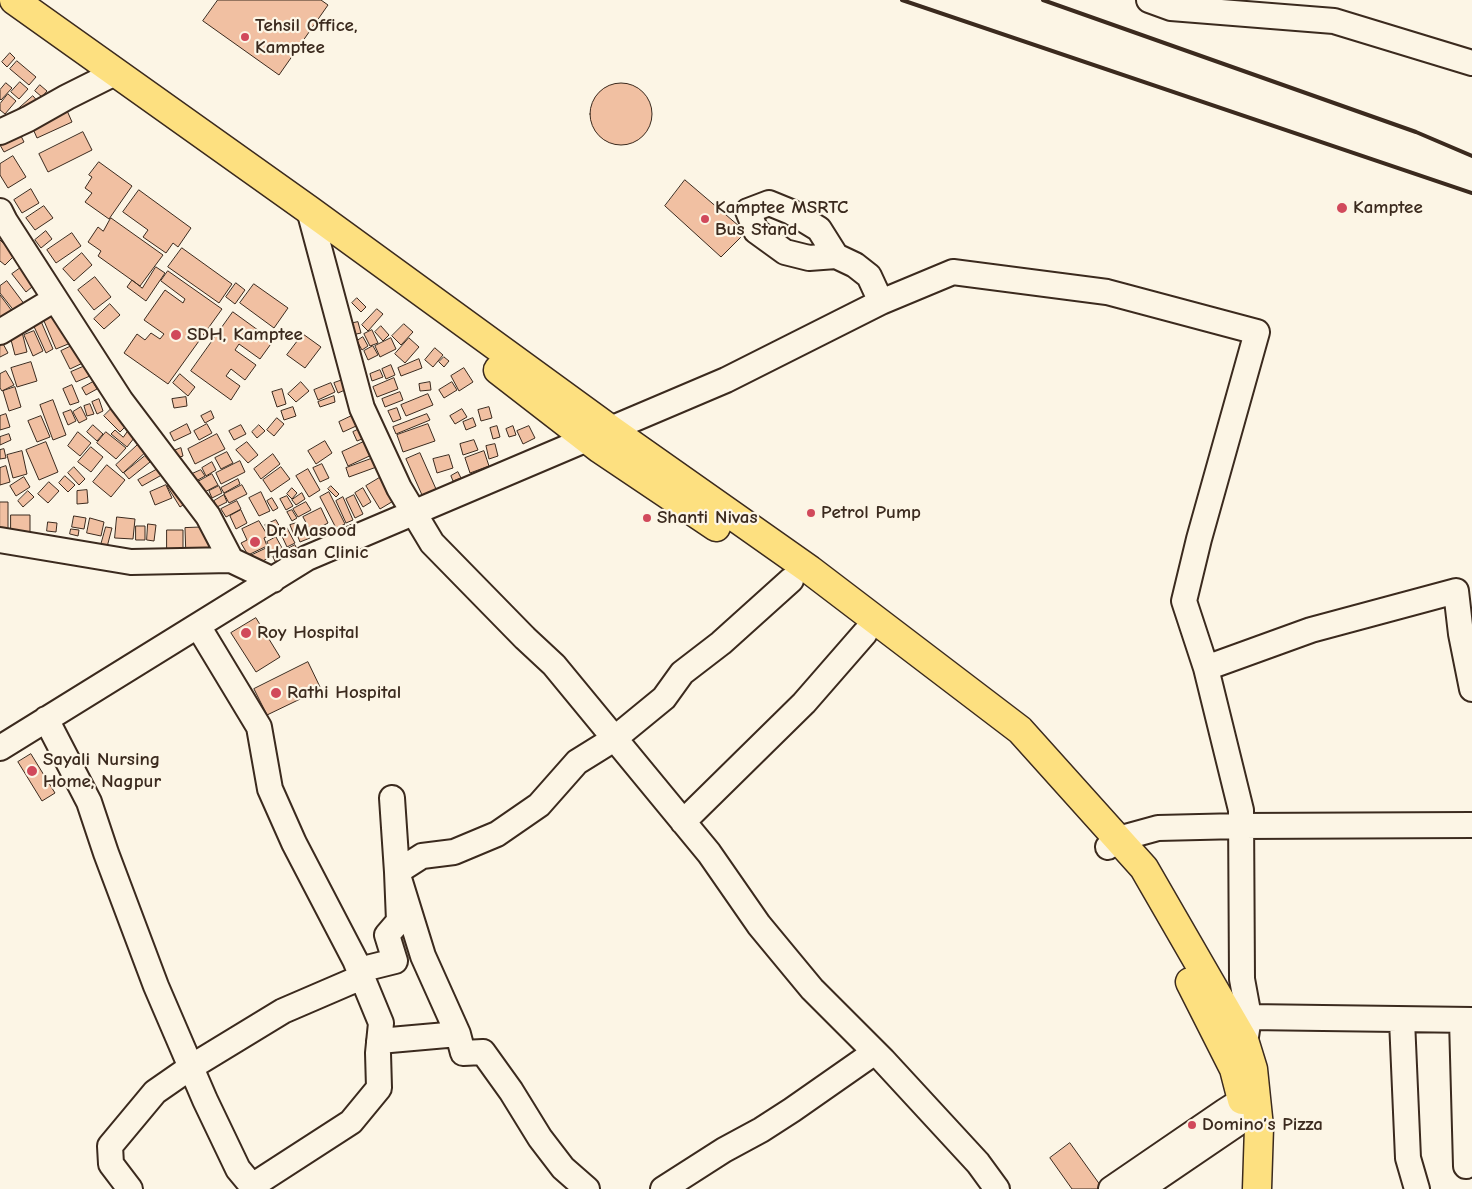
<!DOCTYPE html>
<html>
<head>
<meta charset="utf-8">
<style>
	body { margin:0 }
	canvas { display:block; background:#fcf5e5 }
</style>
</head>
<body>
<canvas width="1472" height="1189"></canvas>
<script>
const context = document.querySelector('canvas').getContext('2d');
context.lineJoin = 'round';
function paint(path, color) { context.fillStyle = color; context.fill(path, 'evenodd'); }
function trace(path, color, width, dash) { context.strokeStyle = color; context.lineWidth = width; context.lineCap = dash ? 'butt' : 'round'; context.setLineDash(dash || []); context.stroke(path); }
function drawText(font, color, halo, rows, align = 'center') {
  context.font = font + ' "Comic Neue",sans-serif'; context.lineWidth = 4.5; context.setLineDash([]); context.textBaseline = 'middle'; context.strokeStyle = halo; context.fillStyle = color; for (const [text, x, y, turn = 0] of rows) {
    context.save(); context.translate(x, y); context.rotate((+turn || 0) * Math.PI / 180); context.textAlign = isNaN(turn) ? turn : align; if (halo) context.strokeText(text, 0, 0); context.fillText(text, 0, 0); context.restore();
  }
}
const building = new Path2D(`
	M218 0H321L328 5 279 75 203 21Z
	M10 53 15 58 7 67 2 62Z
	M17 61 36 77 29 85 10 69Z
	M20 82 28 89 19 99 11 92Z
	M590 114a31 31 0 1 1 62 0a31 31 0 1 1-62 0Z
	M6 83 12 88 1 100 0 99V90Z
	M40 85 47 91 42 97 35 91Z
	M8 94 16 101 5 114 0 110V104Z
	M33 96 40 104 23 119 16 111Z
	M65 106 72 122 37 138 30 122Z
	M17 128 24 142 4 152 0 145V138Z
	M83 132 92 150 48 172 39 154Z
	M13 156 26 177 8 188 0 175V164Z
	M99 162 132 186 109 219 85 202 92 193 85 188 92 177 89 175Z
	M685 180 746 232 721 257 665 206Z
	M31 189 39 203 22 213 14 200Z
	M139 190 191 228 178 247 173 243 166 253 143 237 148 230 123 212Z
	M44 206 53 218 35 230 26 218Z
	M111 218 163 255 140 286 98 256 101 251 88 242 98 227 103 231Z
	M46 231 52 239 41 248 35 240Z
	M72 233 81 246 56 263 47 250Z
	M0 240 15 255 5 265 0 261Z
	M182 248 232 284 219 303 168 267Z
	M82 253 92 265 74 281 63 269Z
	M26 264 39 281 26 292 12 274Z
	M156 267 165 273 146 301 127 287 132 280 142 288Z
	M168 271 222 309 168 384 124 353 137 334 145 340 151 333 160 339 164 334 144 320 165 290 183 303 185 299 161 281Z
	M95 277 111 297 94 310 78 290Z
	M7 281 25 305 15 312 0 293V286Z
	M236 283 245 290 235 304 226 297Z
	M254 284 288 308 274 328 240 303Z
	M0 295 12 311 0 318Z
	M357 298 366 307 361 312 352 303Z
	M110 304 120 315 104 329 94 319Z
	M57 307 73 342 56 349 41 314Z
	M377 309 383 314 368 331 362 325Z
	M233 312 273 341 260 359 239 344 235 350 256 365 245 380 231 369 226 376 240 386 231 400 191 371Z
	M40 319 53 349 46 353 32 322Z
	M358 322 361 333 352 335 349 324Z
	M404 324 413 332 401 345 392 336Z
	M381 326 389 335 383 341 375 332Z
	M372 330 378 343 370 346 364 334Z
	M34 331 43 351 33 356 24 335Z
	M22 332 27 352 15 355 10 336Z
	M303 334 321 347 305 368 287 355Z
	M363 337 368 346 362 350 357 341Z
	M0 338 8 353 0 357Z
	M391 338 396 349 380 357 375 346Z
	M409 338 419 347 405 363 395 354Z
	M78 343 87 361 70 369 61 351Z
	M373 346 378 355 368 360 364 351Z
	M435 348 443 355 433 367 425 360Z
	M444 357 449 361 444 367 439 362Z
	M419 359 422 368 401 376 398 368Z
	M31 362 37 381 17 387 11 368Z
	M391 365 395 375 386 379 382 369Z
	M85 366 90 376 76 382 71 372Z
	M464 368 473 382 459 391 451 376Z
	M380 370 383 377 372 381 370 374Z
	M6 371 14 385 2 391 0 388V374Z
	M180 374 195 387 188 396 173 383Z
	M348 378 352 387 338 393 334 383Z
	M394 378 398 389 377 397 373 387Z
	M93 382 97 389 86 395 82 388Z
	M301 382 309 391 296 402 288 394Z
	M430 382 431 390 420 391 419 384Z
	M452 382 457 390 444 398 439 390Z
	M331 383 335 392 318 400 314 390Z
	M72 385 79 402 70 405 63 389Z
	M15 387 21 407 9 411 3 391Z
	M282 389 286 404 277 407 272 392Z
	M400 392 403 400 385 407 382 399Z
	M428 394 433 405 406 416 401 405Z
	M334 396 335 402 320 407 318 402Z
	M186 397 187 406 174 408 172 399Z
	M99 399 103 411 97 414 92 402Z
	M53 400 66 435 53 440 40 405Z
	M90 404 94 414 87 416 84 406Z
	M114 406 130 422 120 432 104 416Z
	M81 407 87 419 79 423 73 412Z
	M293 407 296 416 284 420 281 411Z
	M489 407 492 418 481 421 478 410Z
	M397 408 401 419 393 422 388 411Z
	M462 409 467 417 455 424 450 416Z
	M71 410 76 421 68 425 63 413Z
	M211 411 214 418 205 423 201 416Z
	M360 412 365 422 343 432 339 422Z
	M6 414 10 427 0 430V416Z
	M427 414 430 420 396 434 393 427Z
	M41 416 50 437 37 442 28 421Z
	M277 418 284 424 274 436 267 430Z
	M473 418 476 426 466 430 463 422Z
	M187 424 191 433 174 441 170 433Z
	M207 424 212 433 199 440 194 431Z
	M428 424 435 441 403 452 397 435Z
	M93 425 103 434 97 441 87 432Z
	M241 425 246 434 234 440 229 431Z
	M259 425 265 431 257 438 252 432Z
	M368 425 372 435 357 441 353 432Z
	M497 426 500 437 493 439 490 428Z
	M513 426 516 435 509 437 506 429Z
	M529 426 535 438 523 444 517 431Z
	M131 427 138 433 127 447 111 434 115 430 123 437Z
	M78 432 91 443 80 456 68 446Z
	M106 432 126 448 116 459 97 443Z
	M9 434 11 440 0 445V437Z
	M217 434 225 449 195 464 188 449Z
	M372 438 378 452 348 466 342 452Z
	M143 440 150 448 123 473 116 465Z
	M474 440 478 450 463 455 460 444Z
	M325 441 332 453 316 464 308 451Z
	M46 442 58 472 39 480 26 450Z
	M247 442 258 455 248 463 236 450Z
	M495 444 498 456 489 459 486 446Z
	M91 447 103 457 91 472 78 462Z
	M181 448 183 456 174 459 171 452Z
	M4 449 6 458 0 459V450Z
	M22 451 27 474 13 478 7 455Z
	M484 451 489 466 470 473 465 458Z
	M227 452 233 463 221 469 215 458Z
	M420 453 436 489 422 495 406 459Z
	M273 454 280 464 261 479 254 469Z
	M449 455 453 468 437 473 433 459Z
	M145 456 150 462 129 479 124 473Z
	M379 456 382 465 349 477 346 468Z
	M240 461 245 472 221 484 216 473Z
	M212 462 216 470 206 476 202 468Z
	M322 464 329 478 320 482 313 468Z
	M107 465 125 480 111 497 93 482Z
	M6 466 10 482 0 485V468Z
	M163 466 167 472 142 486 138 480Z
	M74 467 85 479 79 485 68 473Z
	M281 467 290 479 271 492 263 480Z
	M308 469 320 490 309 497 296 476Z
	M201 470 205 476 196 481 192 474Z
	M458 472 461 478 453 481 451 476Z
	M212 474 218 485 199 495 194 484Z
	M386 474 400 497 380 509 366 486Z
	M65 476 75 485 68 492 59 483Z
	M24 477 30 487 16 496 10 486Z
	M238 479 240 484 224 493 221 488Z
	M176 480 189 501 180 507 167 486Z
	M49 482 59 491 48 503 38 494Z
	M166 485 172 498 155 505 150 492Z
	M242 485 247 494 229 503 224 494Z
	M219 486 222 493 212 498 209 491Z
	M331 486 339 494 336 497 328 489Z
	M292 488 297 493 292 499 287 494Z
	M363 488 371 502 363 507 355 493Z
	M87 490 88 503 77 504V491Z
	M28 491 34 497 23 507 18 501Z
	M261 492 270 511 259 516 249 498Z
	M329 492 345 524 336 528 320 497Z
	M302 493 305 499 296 505 292 500Z
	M224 495 227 502 217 507 214 501Z
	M354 495 363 514 355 518 346 499Z
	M287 496 293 506 286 510 280 499Z
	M343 497 353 520 346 523 336 501Z
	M272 498 278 508 273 511 267 501Z
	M237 501 241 509 226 517 221 509Z
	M0 502H8V532H0Z
	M306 502 311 510 298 517 293 509Z
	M321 508 328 523 311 532 303 517Z
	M241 510 247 523 236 529 230 516Z
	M292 510 297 518 292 521 287 512Z
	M11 515H30V532H11Z
	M74 516 86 518 84 529 72 527Z
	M117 517 135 519 133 539 115 538Z
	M90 518 104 522 101 536 87 533Z
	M276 520 281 529 270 534 265 525Z
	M259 521 268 536 264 538 267 546 248 555 241 543 247 540 242 529Z
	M48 522 57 523 56 532 47 531Z
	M297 523 300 532 294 535 290 525Z
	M148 524 156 525 154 541 147 540Z
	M136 526H145V540H136Z
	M106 527 112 528 107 547 101 545Z
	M212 527 214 556 186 558 185 528Z
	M287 528 295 543 287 547 280 532Z
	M71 529 79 530 78 536 70 534Z
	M167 530H183V558L167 557Z
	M307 532 310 538 300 542 298 537Z
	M276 537 282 548 273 553 267 542Z
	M295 545 300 555 278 567 273 557Z
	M267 548 271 557 254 565 250 556Z
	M256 618 280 657 256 672 231 633Z
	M308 662 321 689 267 715 254 689Z
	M31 754 55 793 42 801 18 762Z
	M1070 1143 1103 1189H1072L1050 1158Z`);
paint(building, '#f1c0a2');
trace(building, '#3b2a1e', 1);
const minor = new Path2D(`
	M1149 0 1171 8 1334 21 1472 63
	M0 132 28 119 67 97 115 73
	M309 210 362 408 399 488 432 543 525 638 554 665 709 853 759 925 812 989 883 1060 978 1163 997 1189
	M0 211 5 221 121 401 208 516 231 560
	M836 256 809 258 785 252 756 231 748 211 769 203 791 212 819 229 836 256 855 265 869 276 881 302
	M0 332 55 299
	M0 540 131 562 231 560 273 580
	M1206 668 1311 630 1456 591 1461 634 1472 689
	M46 719 89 802 106 853 156 986 205 1100 238 1169 252 1186 351 1122 379 1088 378 1053 381 1023 355 960 294 843 270 789 259 727 198 626
	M0 748 307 558 726 380 881 302 953 272 1107 292 1257 332 1199 539 1184 601 1206 668 1241 810 1242 979 1249 1017 1245 1043 1241 1053
	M392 798 397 872 423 956 458 1034
	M683 822 804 703 865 633
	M1108 847 1118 839 1158 828 1241 826 1472 825
	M359 970 395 961 387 935 399 921 397 872 422 856 454 852 497 834 539 805 577 762 614 739 664 698 682 673 721 643 791 580
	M1249 1017 1472 1020
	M1402 1020 1408 1158 1417 1189
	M1462 1020 1466 1166
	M379 1041 458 1034 463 1053 483 1052 511 1091 540 1138 563 1168 587 1189
	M130 1189 111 1164 110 1146 155 1092 191 1067 283 1011 362 977
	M663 1189 724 1150 761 1130 792 1110 875 1052
	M1111 1189 1225 1111 1255 1092
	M1141 1189 1241 1121 1258 1112`);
const highway = new Path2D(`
	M14 0 309 210 610 429 810 570 1020 730 1144 868 1245 1043 1253 1069 1259 1127 1257 1189
	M498 370 600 449 716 527
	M1190 982 1234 1069 1242 1100`);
trace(minor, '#3b2a1e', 28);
trace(highway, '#3b2a1e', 31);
trace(minor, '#fcf5e5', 24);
trace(highway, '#fde080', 28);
trace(new Path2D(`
	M902 0 1472 193
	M1043 0 1416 132 1472 156`), '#3b2a1e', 4);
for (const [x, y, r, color] of [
	[245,37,5,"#d1495b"],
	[1342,208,6,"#d1495b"],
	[705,219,5,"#d1495b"],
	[176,335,6,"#d1495b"],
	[811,513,5,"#d1495b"],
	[647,518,5,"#d1495b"],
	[255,542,6,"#d1495b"],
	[246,633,6,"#d1495b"],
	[276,693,6,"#d1495b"],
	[32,771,6,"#d1495b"],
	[1192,1125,5,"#d1495b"]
]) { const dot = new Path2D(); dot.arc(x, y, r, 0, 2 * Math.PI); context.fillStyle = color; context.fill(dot); trace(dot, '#fcf5e5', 2); }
drawText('bold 19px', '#3b2a1e', '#fcf5e5', [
	["Tehsil Office,",255,26],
	["Kamptee",255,48],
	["Kamptee MSRTC",715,208],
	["Bus Stand",715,230],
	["Kamptee",1353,208],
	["SDH, Kamptee",187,335],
	["Petrol Pump",821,513],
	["Shanti Nivas",657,518],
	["Dr. Masood",266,531],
	["Hasan Clinic",266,553],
	["Roy Hospital",257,633],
	["Rathi Hospital",287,693],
	["Sayali Nursing",43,760],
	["Home, Nagpur",43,782],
	["Domino’s Pizza",1202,1125]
], 'left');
</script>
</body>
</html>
